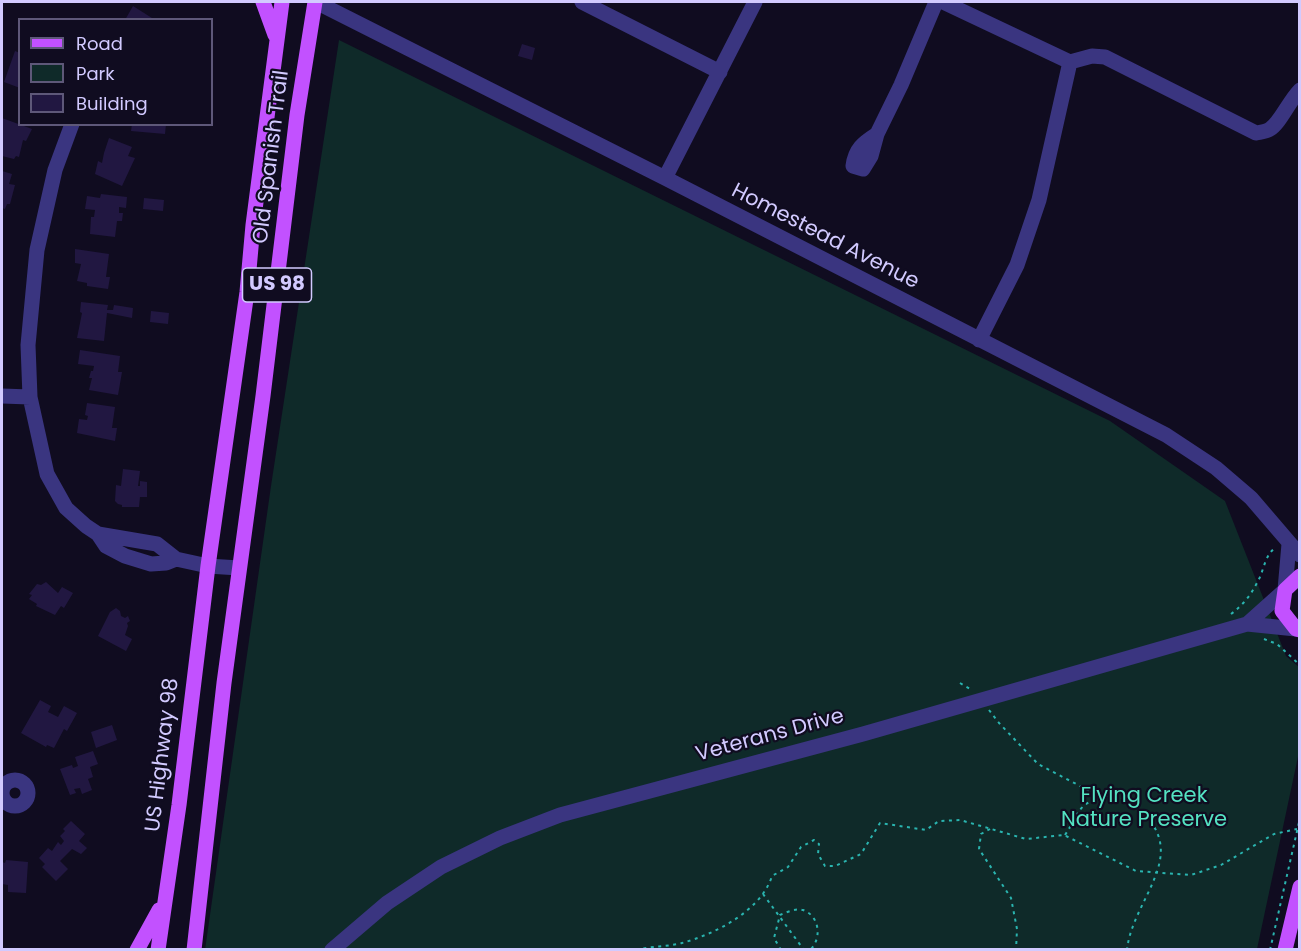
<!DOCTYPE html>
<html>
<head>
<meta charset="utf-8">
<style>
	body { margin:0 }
	#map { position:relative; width:1301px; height:951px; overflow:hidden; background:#100c20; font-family:Poppins,sans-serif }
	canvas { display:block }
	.frame { position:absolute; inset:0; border:3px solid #d2caff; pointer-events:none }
	.legend { position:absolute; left:18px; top:18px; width:195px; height:108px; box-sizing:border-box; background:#100c20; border:2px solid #5e5879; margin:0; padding:8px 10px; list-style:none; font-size:18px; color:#d2caff }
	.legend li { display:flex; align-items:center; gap:12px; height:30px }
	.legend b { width:30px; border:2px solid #5e5879 }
</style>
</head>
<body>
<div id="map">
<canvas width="1301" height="951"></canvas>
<div class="frame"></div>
<ul class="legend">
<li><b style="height:8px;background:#c251ff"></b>Road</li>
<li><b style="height:16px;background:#0f2a29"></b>Park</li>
<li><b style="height:16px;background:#211741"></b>Building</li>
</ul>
</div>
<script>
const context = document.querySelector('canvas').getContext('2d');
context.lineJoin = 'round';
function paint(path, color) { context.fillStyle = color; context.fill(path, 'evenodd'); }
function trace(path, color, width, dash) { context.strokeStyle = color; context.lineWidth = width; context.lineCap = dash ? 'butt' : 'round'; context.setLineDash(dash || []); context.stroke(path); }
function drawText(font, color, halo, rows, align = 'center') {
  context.font = font + ' Poppins,sans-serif'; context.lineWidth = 4.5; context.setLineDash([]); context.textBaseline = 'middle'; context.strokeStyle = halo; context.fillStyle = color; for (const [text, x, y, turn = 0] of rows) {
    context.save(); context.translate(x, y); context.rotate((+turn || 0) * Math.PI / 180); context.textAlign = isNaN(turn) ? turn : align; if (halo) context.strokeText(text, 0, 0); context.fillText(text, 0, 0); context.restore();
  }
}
paint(new Path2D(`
	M339 40 1110 421 1225 501 1286 656 1299 667V752L1257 949 205 950 271 486Z`), '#0f2a29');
paint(new Path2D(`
	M133 6 152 18 151 20H125Z
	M522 44 535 48 532 60 518 56Z
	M15 51 20 53V88L4 82Z
	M2 118 32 129 26 141 23 140 19 157 16 156 14 159 2 156Z
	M132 124H166L165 134 131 131Z
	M109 138 132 147 128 156 135 158 122 186 95 174 98 161 102 163 104 153Z
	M2 171 12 174 9 184 15 185 10 204H7L5 209 2 208Z
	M101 194 127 197 126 208 119 207V213H123L122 221H117L115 237 90 234 91 217H94L95 210 85 209 87 196 100 198Z
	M144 198 164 200 163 211 143 209Z
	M75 249 109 254 106 277H110L108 289 87 286V283L77 281 81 264 75 263Z
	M81 302 108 305 107 310H113L114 305 133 308 132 318 107 313 104 341 77 338 82 313 80 312Z
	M151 311 169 313 168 324 150 322Z
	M80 350 120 356 118 372H122L118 395 89 390 92 378H89L91 371H93L94 366 78 364Z
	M87 403 115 407 112 428H117L115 441 77 433 79 419 87 420 88 416 85 415Z
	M123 469 140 471 138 486H140V481L147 482V497H140L139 507H122V505L118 504 115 501 116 485 121 486Z
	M46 582 58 593 62 587 73 593 64 608 61 606 55 615 36 606 37 604 29 599 32 595 29 594 37 584 41 585Z
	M116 608 120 611 121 616 125 618 128 616 130 621 127 623 128 626 125 635 132 639 126 651 98 636 110 612Z
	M40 700 51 706 48 712 58 717 64 706 77 713 67 731 64 729 54 748 47 745 46 747 21 733Z
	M112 725 117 740 96 748 91 732Z
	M93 751 98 764 90 767 93 777 88 779 92 790 82 794 80 788 74 789 76 793 70 795 60 769 72 765 73 768 78 766 75 757Z
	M71 821 85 834 79 841 87 848 81 854 72 849 60 861 68 869 56 881 42 867 45 864 39 858 48 848 52 851 58 842 61 845 64 841 60 836 65 831 63 829Z
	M6 860 28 862 26 893 8 892V885L2 884V862L5 863Z`), '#211741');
trace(new Path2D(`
	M1231 614C1243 605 1251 595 1258 581 1264 570 1265 555 1275 548
	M1264 639 1277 644 1300 665
	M960 683 972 690
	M989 710 999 723 1038 764 1101 797C1117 791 1125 800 1138 809 1193 854 1132 899 1127 950
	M990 829 981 834 979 849 1011 898 1017 929 1016 950
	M1065 835C1078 816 1076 805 1101 797
	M763 894 804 950
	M636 950C651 946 667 947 682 943 715 934 761 911 772 876L788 867 801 847 814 840 819 844 818 854 825 866H835L861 854 880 823 926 830 939 821 960 820 1026 839 1064 835 1136 871 1191 875 1221 865 1274 834 1297 829
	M781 950 774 938 780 915C787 912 796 908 803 910 820 916 822 939 810 950
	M1270 950 1300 818`), '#2ab4af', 2, [3, 4.5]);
trace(new Path2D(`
	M316 2 665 178 1166 435 1216 468 1251 498 1300 555
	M582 2 720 72
	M943 2 1070 62 1092 56 1105 57 1256 133C1260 132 1266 132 1270 129 1280 123 1289 101 1300 90
	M72 124 55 170 37 250 28 345 30 397 47 474 66 508 86 526 98 534 106 546 125 556 151 564 166 563 176 559
	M877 134 901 85 936 2
	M877 134 871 156 863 169 853 166C855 149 863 143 877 134Z
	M665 178 755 2
	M979 340 1017 265 1039 200 1070 62
	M2 396 30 397
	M98 534 157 544 176 559 208 566 239 568
	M1247 624 1285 590 1289 544
	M2 793a13 13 0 1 1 26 0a13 13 0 1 1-26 0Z
	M332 950 387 903 441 867 500 838 560 815 863 734 1247 624 1296 629`), '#3a3580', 15);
trace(new Path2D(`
	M263 2 275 35
	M1300 576 1285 590 1282 611 1296 629 1300 630
	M137 950 159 910
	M158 950 179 805 208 566 247 292 253 225 282 2
	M194 950 224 683 263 396 297 115 315 2
	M1285 950 1300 887`), '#c251ff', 15);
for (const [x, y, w] of [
	[277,285,69]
]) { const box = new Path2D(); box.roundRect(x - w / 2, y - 17, w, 34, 4.5); context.fillStyle = '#100c20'; context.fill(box); trace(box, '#d2caff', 1.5); }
drawText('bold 20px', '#d2caff', null, [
	["US 98",277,285]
]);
drawText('21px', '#d2caff', '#100c20', [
	["Old Spanish Trail",272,157,-83],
	["Homestead Avenue",825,237,27],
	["Veterans Drive",770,736,-15],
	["US Highway 98",163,755,-83]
]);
drawText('21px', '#54e2c2', '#100c20', [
	["Flying Creek",1144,797],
	["Nature Preserve",1144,821]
]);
</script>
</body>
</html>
